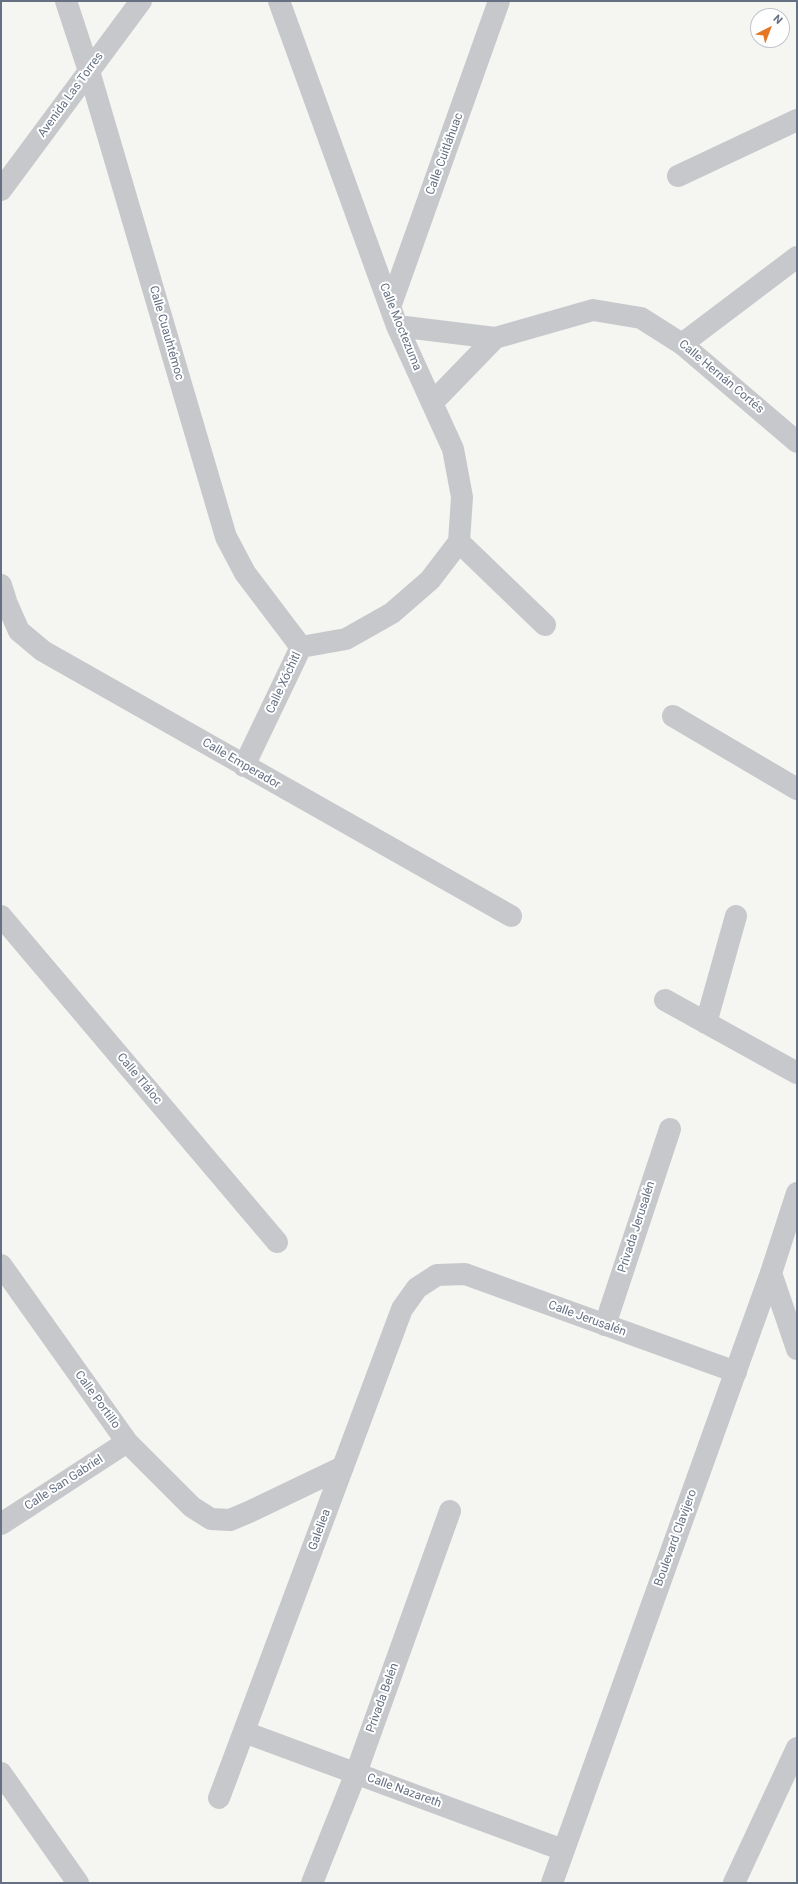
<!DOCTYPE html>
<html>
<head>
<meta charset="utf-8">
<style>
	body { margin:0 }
	#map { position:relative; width:798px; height:1884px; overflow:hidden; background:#f5f6f2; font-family:Roboto,sans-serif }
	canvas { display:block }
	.frame { position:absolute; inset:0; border:2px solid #657083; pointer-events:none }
	.north { position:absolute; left:750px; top:8px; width:40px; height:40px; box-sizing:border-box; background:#fff; border:1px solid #c1c6cd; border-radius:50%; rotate:42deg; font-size:11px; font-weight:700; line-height:16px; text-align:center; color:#657083 }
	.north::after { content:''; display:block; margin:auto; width:14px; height:18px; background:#e47624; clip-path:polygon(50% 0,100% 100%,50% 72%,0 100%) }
</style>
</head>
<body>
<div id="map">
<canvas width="798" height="1884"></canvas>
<div class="frame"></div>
<div class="north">N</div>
</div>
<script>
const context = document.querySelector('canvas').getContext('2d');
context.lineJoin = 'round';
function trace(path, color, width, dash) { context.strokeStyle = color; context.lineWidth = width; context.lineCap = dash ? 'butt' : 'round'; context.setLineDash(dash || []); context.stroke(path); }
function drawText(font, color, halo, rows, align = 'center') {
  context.font = font + ' Roboto,sans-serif'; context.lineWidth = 4; context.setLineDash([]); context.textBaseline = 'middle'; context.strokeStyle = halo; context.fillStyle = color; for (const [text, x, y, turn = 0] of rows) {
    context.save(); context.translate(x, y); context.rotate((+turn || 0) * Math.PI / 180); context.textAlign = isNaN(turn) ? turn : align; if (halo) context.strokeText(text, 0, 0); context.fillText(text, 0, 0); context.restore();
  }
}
trace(new Path2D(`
	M66 1 89 71 226 537 245 573 301 647
	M279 1 397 326 453 449 462 497 459 542
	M678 176 797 120
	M1 190 141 1
	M390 307 499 1
	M397 326 495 338 593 310 641 318 682 344 797 442
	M682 344 797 257
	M432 403 495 338
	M459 542 545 625
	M1 585 7 604 19 631 43 651 511 916
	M301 647 346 639 392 613 430 580 459 542
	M673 716 797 789
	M244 766 301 647
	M1 916 277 1242
	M665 1000 797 1073
	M706 1023 736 916
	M1 1265 127 1442 192 1507 211 1519 230 1520 249 1512 343 1467
	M771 1273 797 1349
	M605 1325 670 1129
	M1 1524 127 1442
	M244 1732 563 1850
	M1 1773 78 1883
	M219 1798 402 1309 417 1288 437 1275 465 1274 736 1372
	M312 1883 356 1773 450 1511
	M734 1883 797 1748`), '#c6c8cc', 22);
trace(new Path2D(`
	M552 1883 771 1273 797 1193`), '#c6c8cc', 22);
drawText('12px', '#657083', '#fff', [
	["Avenida Las Torres",71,95,-54],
	["Calle Cuitláhuac",445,154,-70],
	["Calle Moctezuma",400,327,68],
	["Calle Cuauhtémoc",166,333,74],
	["Calle Hernán Cortés",721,377,40],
	["Calle Xóchitl",284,683,-65],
	["Calle Emperador",241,764,30],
	["Calle Tláloc",139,1079,50],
	["Privada Jerusalén",637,1227,-72],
	["Calle Jerusalén",587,1319,20],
	["Calle Portillo",97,1400,54],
	["Calle San Gabriel",64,1483,-33],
	["Galeliea",320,1530,-70],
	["Boulevard Clavijero",676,1538,-70],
	["Privada Belén",383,1698,-70],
	["Calle Nazareth",404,1791,20]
]);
</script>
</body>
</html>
